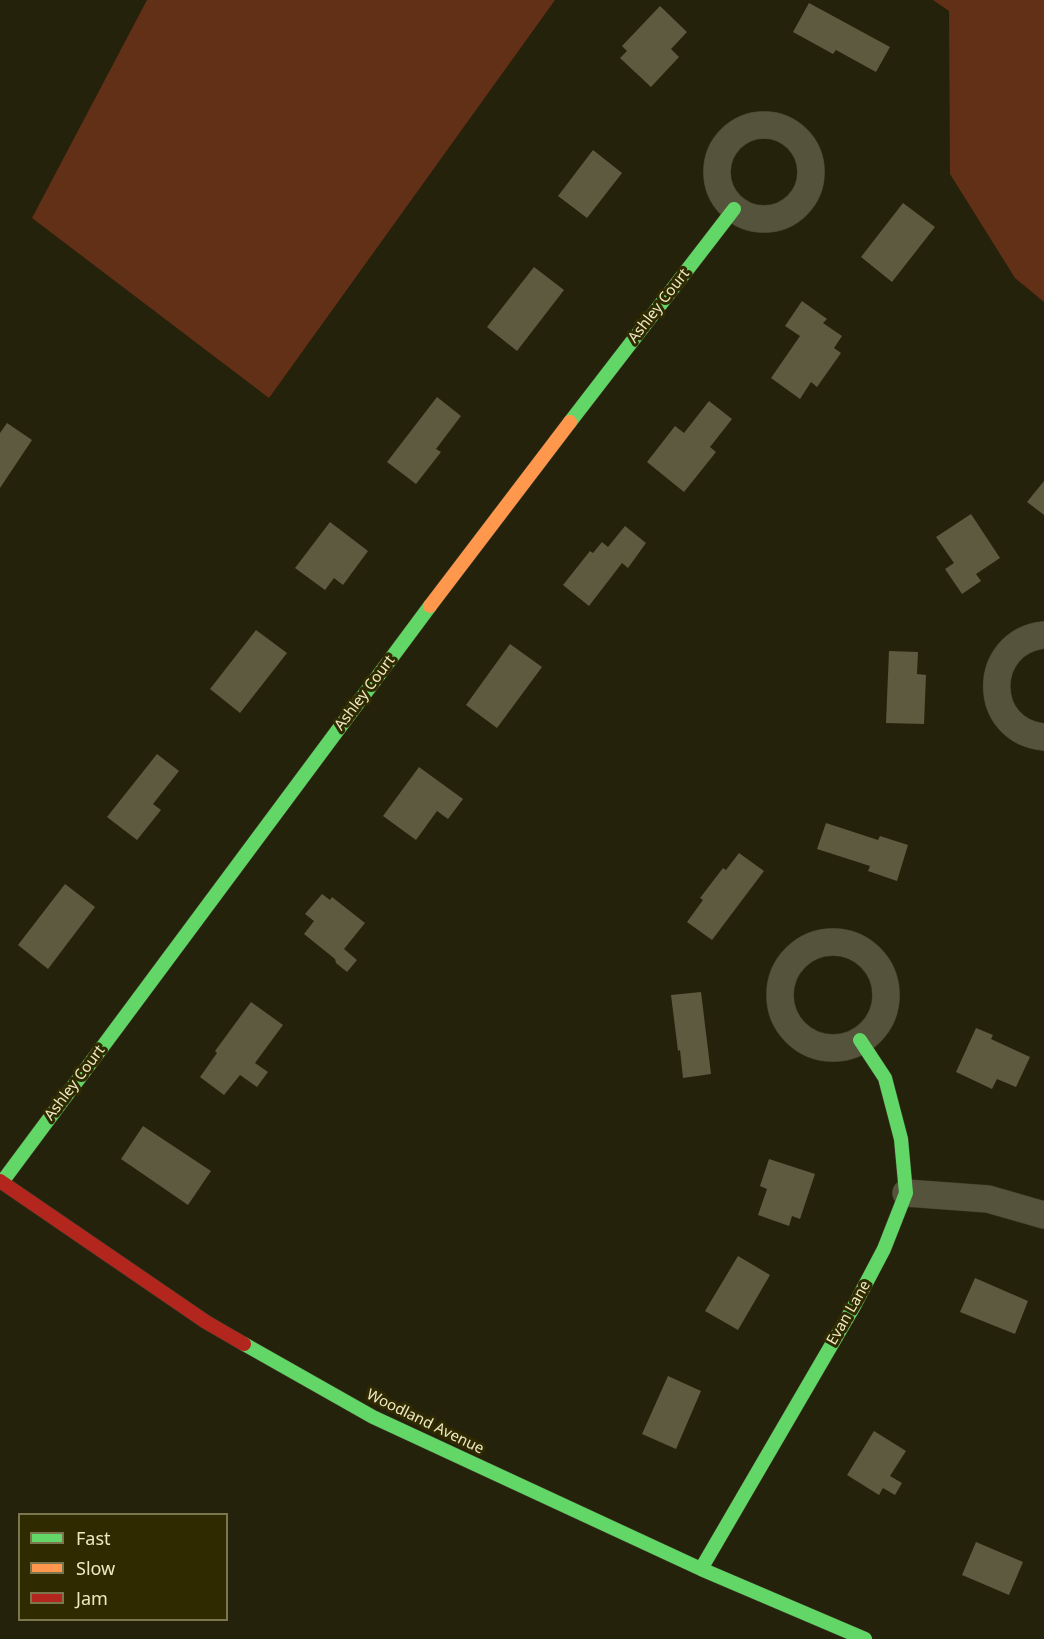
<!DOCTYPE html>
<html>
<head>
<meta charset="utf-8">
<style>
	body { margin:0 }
	#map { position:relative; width:1044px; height:1639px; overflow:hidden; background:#25220b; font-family:"Noto Sans",sans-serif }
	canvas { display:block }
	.legend { position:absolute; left:18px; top:1513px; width:210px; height:108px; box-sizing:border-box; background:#302a00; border:2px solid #7c764e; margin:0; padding:8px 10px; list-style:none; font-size:18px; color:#eee9c3 }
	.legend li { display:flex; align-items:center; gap:12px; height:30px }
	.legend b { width:30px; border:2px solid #7c764e }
</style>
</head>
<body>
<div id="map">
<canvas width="1044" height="1639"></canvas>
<ul class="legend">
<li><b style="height:8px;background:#63d668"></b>Fast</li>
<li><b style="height:8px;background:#ff974d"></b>Slow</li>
<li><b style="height:8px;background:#b3261e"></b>Jam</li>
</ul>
</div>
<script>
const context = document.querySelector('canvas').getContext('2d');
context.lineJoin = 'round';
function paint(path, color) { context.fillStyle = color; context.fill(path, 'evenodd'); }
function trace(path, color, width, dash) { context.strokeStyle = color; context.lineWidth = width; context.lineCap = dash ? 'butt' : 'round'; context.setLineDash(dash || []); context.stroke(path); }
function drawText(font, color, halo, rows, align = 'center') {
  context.font = font + ' "Noto Sans",sans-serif'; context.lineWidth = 6; context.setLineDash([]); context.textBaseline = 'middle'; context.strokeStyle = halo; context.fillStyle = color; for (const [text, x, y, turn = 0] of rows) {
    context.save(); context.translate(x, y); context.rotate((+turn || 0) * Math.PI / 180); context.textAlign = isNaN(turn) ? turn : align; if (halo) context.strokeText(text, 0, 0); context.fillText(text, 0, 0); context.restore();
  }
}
paint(new Path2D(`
	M147 0H555L269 398 32 218Z
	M933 0H1044V302L1015 278 950 174 949 11Z`), '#622f17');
paint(new Path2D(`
	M809 3 890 47 876 72 836 50 833 54 793 32Z
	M660 6 687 32 671 49 679 57 651 87 620 58 627 51 622 46Z
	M593 150 622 173 587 218 558 196Z
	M903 203 935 227 892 282 861 257Z
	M534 267 564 290 517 351 487 327Z
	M802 301 827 319 823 323 842 336 834 348 841 353 817 387 811 382 800 399 771 378 800 336 785 326Z
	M437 397 461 416 436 449 441 452 416 484 387 462Z
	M709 401 732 419 710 447 716 452 684 492 647 462 675 426 684 433Z
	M7 423 32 440 0 488V433Z
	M1044 481V515L1027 502Z
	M971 514 1000 558 976 574 981 581 962 594 945 569 954 563 936 537Z
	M330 522 368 551 343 585 334 578 325 590 295 568Z
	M625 526 646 543 628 568 622 563 589 606 563 585 590 551 593 553 602 542 608 547Z
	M256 630 287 653 240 713 210 689Z
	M510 644 542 667 497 728 466 705Z
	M889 651 918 652 917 674 926 675 924 724 886 723Z
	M157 754 179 771 153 804 161 810 137 840 107 817Z
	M419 767 463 799 448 819 437 811 416 840 383 816Z
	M826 823 878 840 880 836 908 845 897 881 868 871 870 866 817 849Z
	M739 853 764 871 712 940 687 922 703 900 700 898 723 868 726 870Z
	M65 884 95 907 48 969 18 945Z
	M322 894 330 900 332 897 365 923 344 949 357 960 347 972 336 963 335 959 304 934 314 921 305 914Z
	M701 992 711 1074 683 1078 680 1050 678 1051 671 995Z
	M251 1002 283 1025 255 1063 268 1072 257 1087 240 1075 224 1095 200 1077 217 1053 215 1051Z
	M976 1028 993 1035 991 1039 1030 1057 1016 1087 997 1079 992 1089 956 1072Z
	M143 1126 211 1171 188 1205 121 1159Z
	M769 1159 815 1174 800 1219 792 1216 789 1226 758 1215 767 1189 760 1186Z
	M738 1256 770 1275 738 1330 705 1311Z
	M975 1278 1028 1301 1015 1334 960 1312Z
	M668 1376 701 1391 676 1449 642 1434Z
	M874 1431 906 1451 890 1476 902 1483 895 1495 883 1488 879 1495 847 1475Z
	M976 1542 1023 1562 1009 1595 962 1575Z`), '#5d5a40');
const street = new Path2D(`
	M717 172a47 47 0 1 1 94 0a47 47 0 1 1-94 0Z
	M1044 635C981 642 981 731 1044 737
	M780 995a53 53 0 1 1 106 0a53 53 0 1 1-106 0Z
	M906 1193 988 1199 1044 1215`);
const fast = new Path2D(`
	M570 422 734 209
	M2 1182 430 606
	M244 1344 373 1417 701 1569 865 1639
	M701 1569 853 1308 884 1249 906 1193 901 1139 885 1078 860 1040`);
const slow = new Path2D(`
	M430 606 570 422`);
const jam = new Path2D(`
	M0 1181 206 1322 244 1344`);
trace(street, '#3f3d2a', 28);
trace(fast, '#3f3d2a', 15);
trace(slow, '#3f3d2a', 15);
trace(jam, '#3f3d2a', 15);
trace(street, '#56533c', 27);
trace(fast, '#63d668', 14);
trace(slow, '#ff974d', 14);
trace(jam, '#b3261e', 14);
drawText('15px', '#eee9c3', '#302a00', [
	["Ashley Court",659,306,-52],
	["Ashley Court",365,693,-53],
	["Ashley Court",75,1083,-53],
	["Evan Lane",849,1313,-60],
	["Woodland Avenue",425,1422,26]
]);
</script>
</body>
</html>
